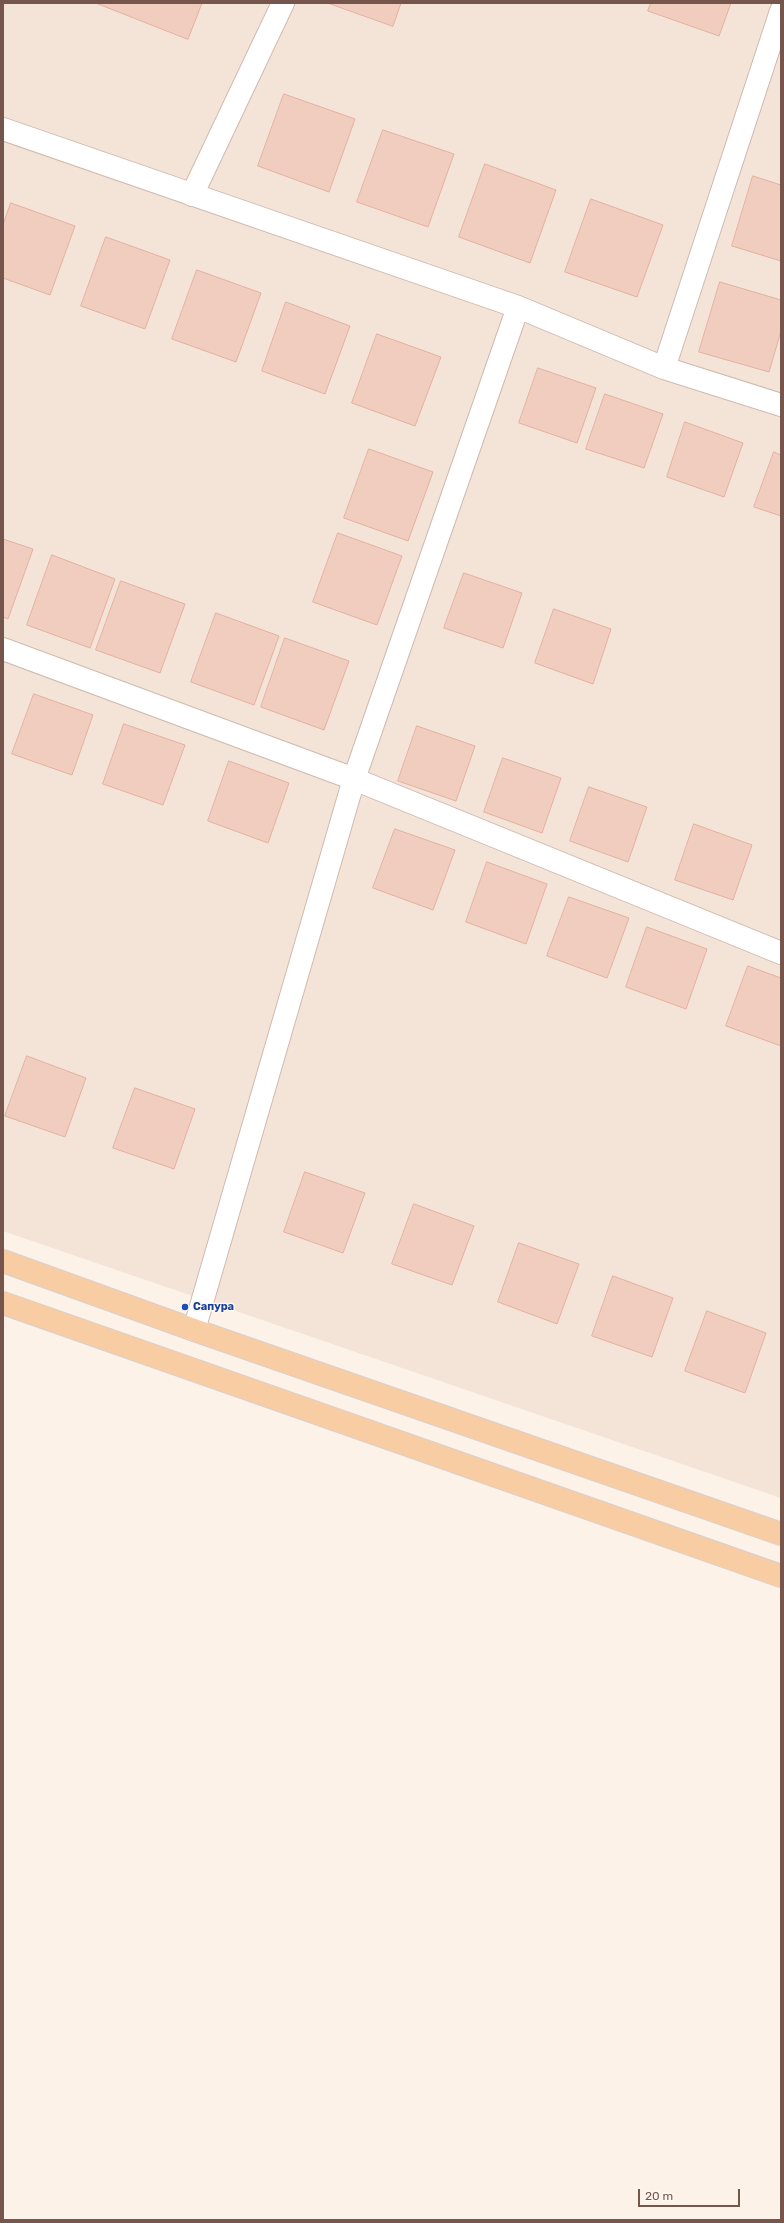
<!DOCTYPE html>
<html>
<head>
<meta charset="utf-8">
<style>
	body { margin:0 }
	#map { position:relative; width:784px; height:2223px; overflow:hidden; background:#fcf2e8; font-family:Rubik,sans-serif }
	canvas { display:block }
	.frame { position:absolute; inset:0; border:4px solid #76554c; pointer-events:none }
	.scale { position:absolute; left:638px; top:2189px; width:102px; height:18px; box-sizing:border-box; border:2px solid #76554c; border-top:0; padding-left:5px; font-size:12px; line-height:14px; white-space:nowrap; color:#76554c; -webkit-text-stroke:3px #fff6ef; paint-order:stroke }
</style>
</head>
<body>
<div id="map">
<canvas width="784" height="2223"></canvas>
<div class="frame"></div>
<div class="scale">20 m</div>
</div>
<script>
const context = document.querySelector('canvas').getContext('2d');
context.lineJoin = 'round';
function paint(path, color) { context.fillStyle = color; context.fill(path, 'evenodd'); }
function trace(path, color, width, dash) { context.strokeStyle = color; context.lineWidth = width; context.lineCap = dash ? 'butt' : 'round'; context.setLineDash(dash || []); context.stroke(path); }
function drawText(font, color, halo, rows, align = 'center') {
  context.font = font + ' Rubik,sans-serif'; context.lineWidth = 3; context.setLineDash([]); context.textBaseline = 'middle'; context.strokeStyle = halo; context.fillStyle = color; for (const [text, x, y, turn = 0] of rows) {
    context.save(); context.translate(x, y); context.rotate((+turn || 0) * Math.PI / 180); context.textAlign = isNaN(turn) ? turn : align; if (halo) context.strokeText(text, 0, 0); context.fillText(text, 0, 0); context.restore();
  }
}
paint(new Path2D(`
	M3 3H781V1498L3 1231Z`), '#f4e3d7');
const building = new Path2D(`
	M96 3H202L188 39Z
	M328 3H401L393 26Z
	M651 3H731L719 36 648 11Z
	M284 94 355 119 329 192 258 166Z
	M383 130 454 154 428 227 357 202Z
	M485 164 556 190 530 263 459 237Z
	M753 176 781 185V261L732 246Z
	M591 199 663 225 637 297 565 272Z
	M11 203 75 226 50 295 3 278V225Z
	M106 237 170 260 145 329 81 306Z
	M197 270 261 293 236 362 172 339Z
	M720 282 781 300V331L769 372 699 352Z
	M286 302 350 326 325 394 262 371Z
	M377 334 441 357 415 426 352 403Z
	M538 368 596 388 577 443 519 423Z
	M605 394 663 414 644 468 586 449Z
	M685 422 743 443 724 497 667 477Z
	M369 449 433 472 408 541 344 518Z
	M774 452 781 455V516L754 507Z
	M338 533 402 556 377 625 313 602Z
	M3 539 33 549 8 619 3 617Z
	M52 555 115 579 90 648 27 625Z
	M464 573 522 593 503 648 444 628Z
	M121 581 185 604 160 673 96 650Z
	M554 609 611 629 593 684 535 663Z
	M216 613 279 636 254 705 191 682Z
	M285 638 349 661 324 730 261 707Z
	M34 694 93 715 72 775 12 754Z
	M124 724 185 745 163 805 103 784Z
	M417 726 475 746 456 801 398 781Z
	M503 758 561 778 542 833 484 812Z
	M229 761 289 783 268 843 208 821Z
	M589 787 647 807 628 862 570 841Z
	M694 824 752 845 733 900 675 880Z
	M395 829 455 850 433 910 373 888Z
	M487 862 547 884 526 944 466 922Z
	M569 897 629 918 607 978 547 956Z
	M647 927 707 949 686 1009 626 987Z
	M748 966 781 978V1046L726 1026Z
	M27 1056 86 1078 65 1137 5 1116Z
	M135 1088 195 1109 174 1169 113 1148Z
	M305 1172 365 1193 343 1253 284 1232Z
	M414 1204 474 1226 452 1285 392 1264Z
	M519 1243 579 1264 557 1324 498 1302Z
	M613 1276 673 1298 652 1357 592 1336Z
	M707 1311 766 1333 745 1393 685 1371Z`);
paint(building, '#f1cdc0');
trace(building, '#e4b1a1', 1);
const minor = new Path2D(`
	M3 129 518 307 664 368 781 405
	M192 195 283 3
	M664 368 781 11
	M3 649 354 779 781 953
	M194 1330 354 779 518 307`);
const major = new Path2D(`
	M3 1261 194 1330 781 1534
	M3 1303 781 1576`);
trace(minor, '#d0bab0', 24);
trace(major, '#d9cfcd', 24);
trace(minor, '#fff', 22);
trace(major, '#f9cda3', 22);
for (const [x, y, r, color] of [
	[185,1307,4,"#1a4fb4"]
]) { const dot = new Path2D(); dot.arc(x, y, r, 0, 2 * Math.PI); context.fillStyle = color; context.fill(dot); trace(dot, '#fff6ef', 1.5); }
drawText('bold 11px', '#164399', '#fff6ef', [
	["Сапура",193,1307]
], 'left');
</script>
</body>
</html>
